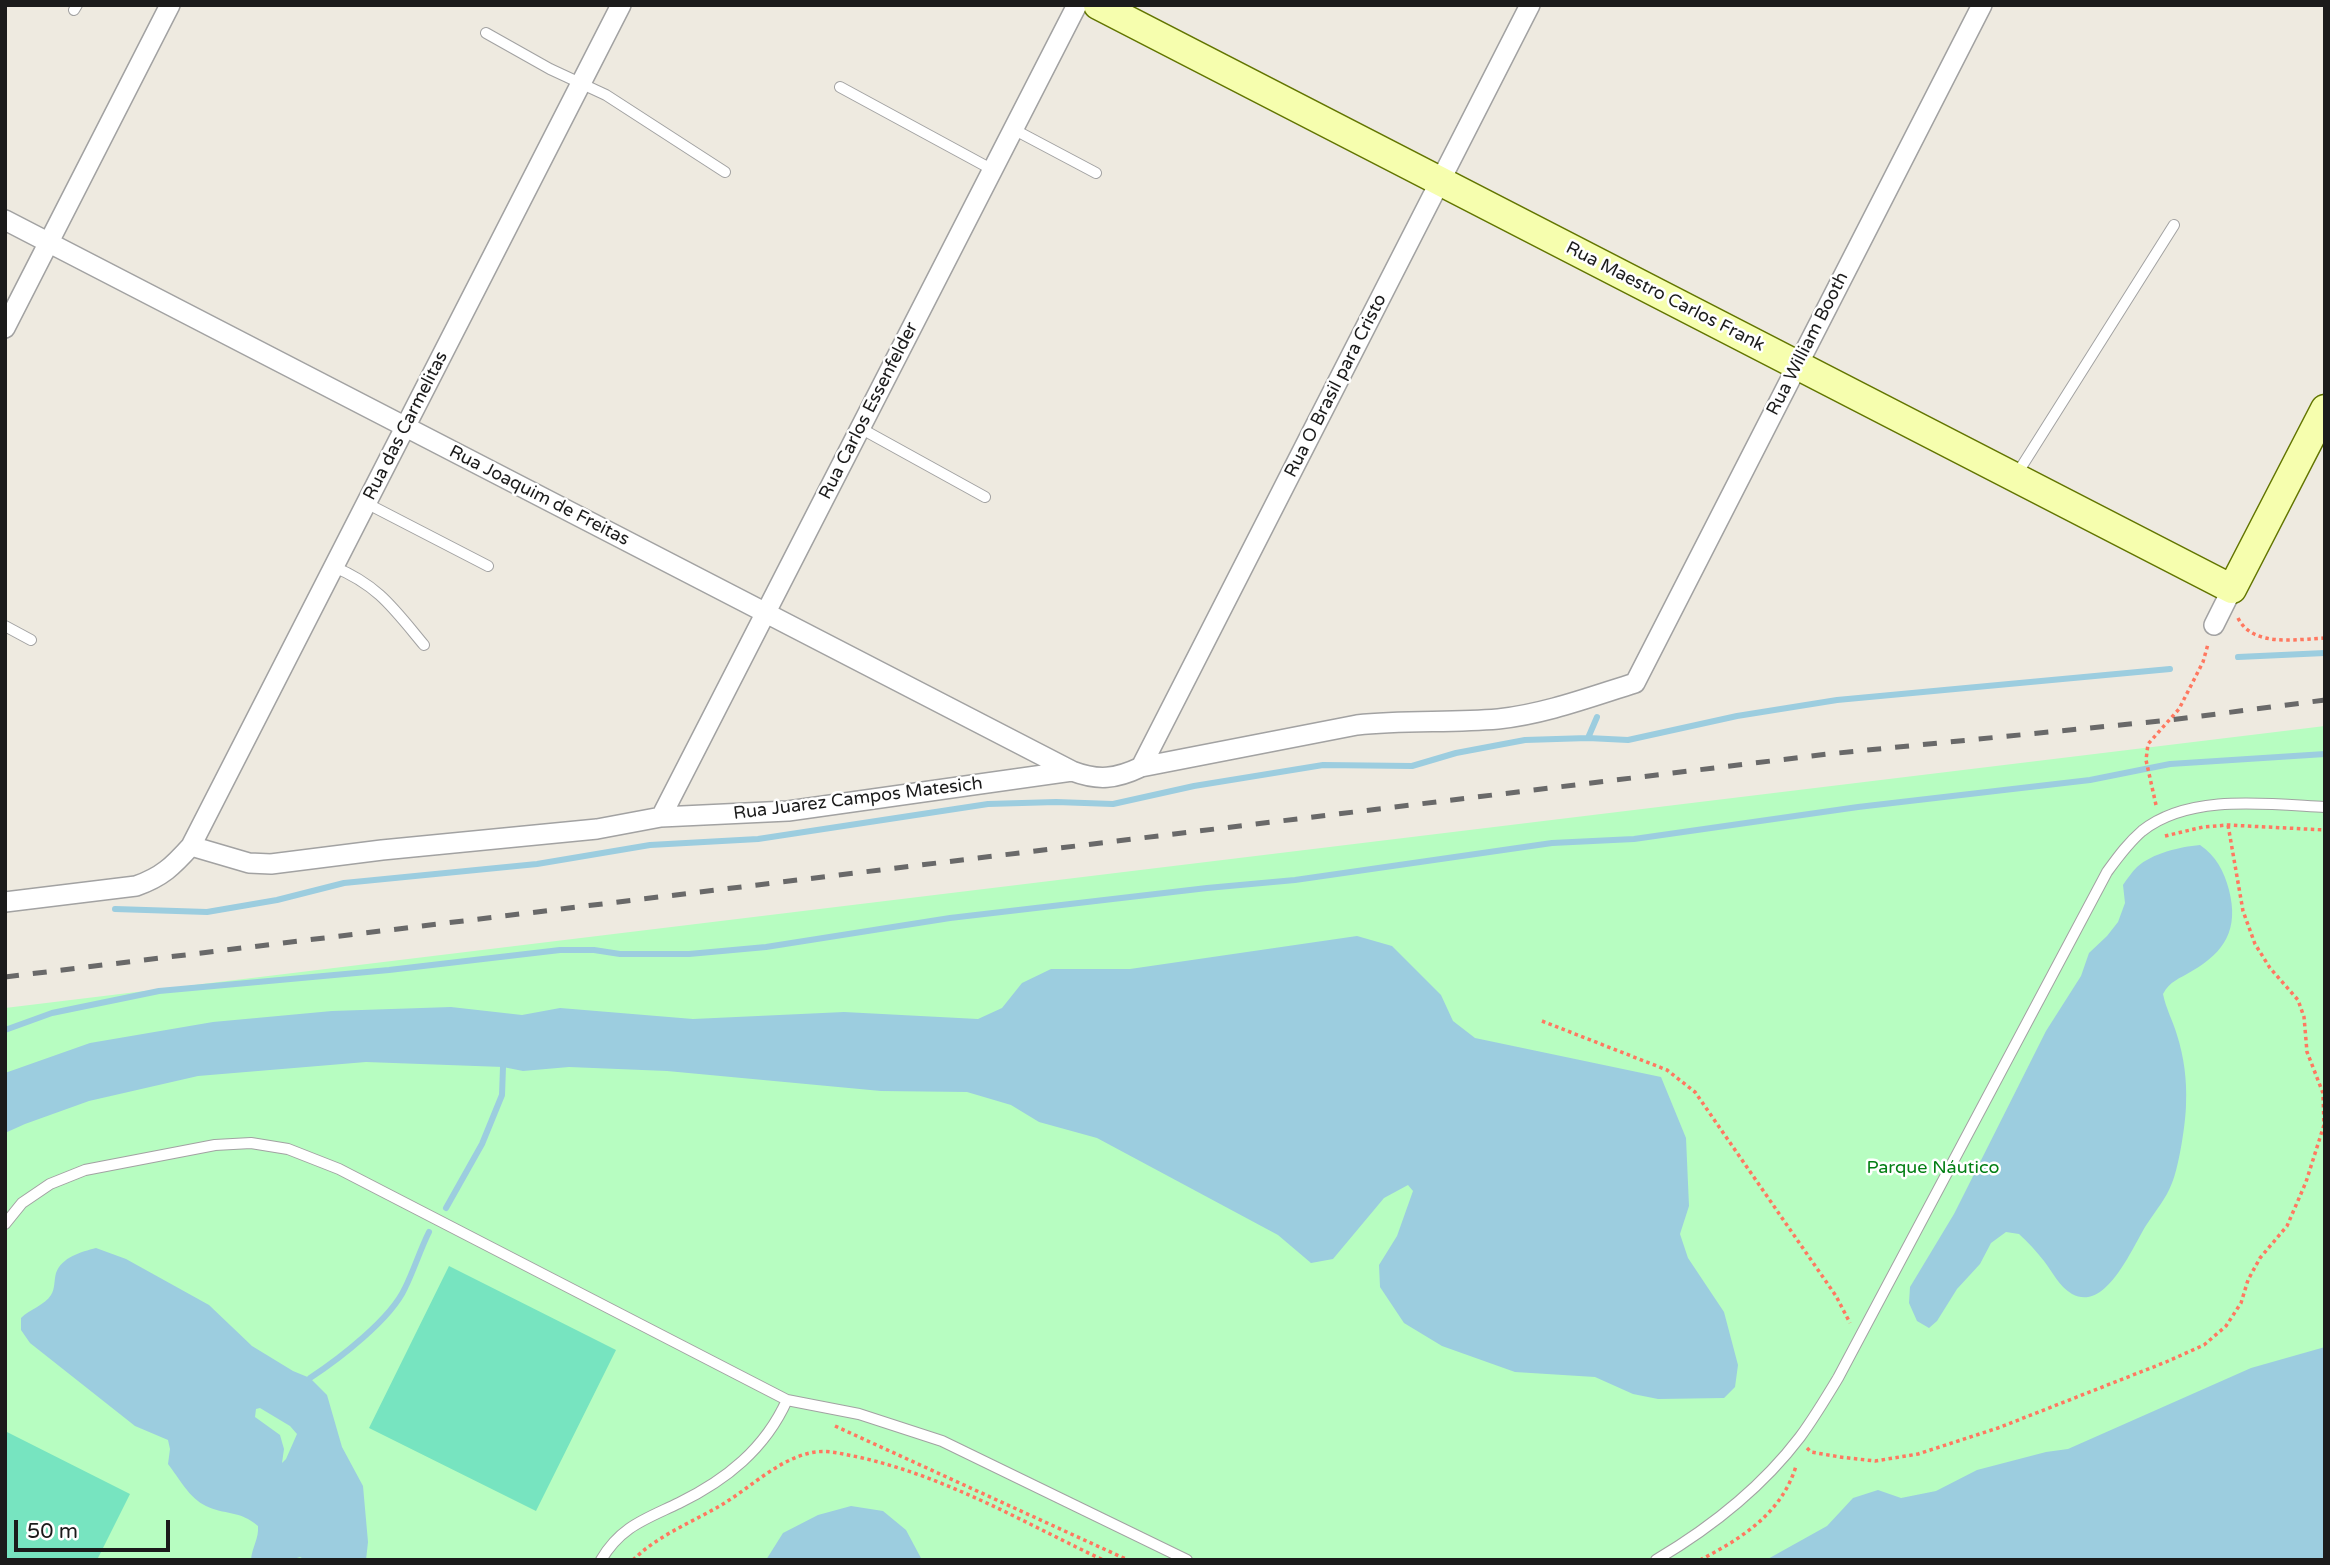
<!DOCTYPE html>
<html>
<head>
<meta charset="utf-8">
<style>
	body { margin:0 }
	#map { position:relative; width:2330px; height:1565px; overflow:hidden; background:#eeeae0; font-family:"Varela Round",sans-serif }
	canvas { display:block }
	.frame { position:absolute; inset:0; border:7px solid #1b1b1b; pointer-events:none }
	.scale { position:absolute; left:14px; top:1520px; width:156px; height:32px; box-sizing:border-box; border:4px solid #1b1b1b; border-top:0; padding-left:9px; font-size:21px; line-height:24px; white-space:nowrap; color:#1b1b1b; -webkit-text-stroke:5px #fff; paint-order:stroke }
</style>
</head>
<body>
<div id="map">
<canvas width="2330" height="1565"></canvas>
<div class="frame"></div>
<div class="scale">50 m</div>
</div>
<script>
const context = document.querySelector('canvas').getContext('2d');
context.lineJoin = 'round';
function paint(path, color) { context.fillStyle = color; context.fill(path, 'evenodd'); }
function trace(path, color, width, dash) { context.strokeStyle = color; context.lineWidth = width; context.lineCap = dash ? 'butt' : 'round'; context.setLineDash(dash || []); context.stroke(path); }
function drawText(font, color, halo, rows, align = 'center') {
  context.font = font + ' "Varela Round",sans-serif'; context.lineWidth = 5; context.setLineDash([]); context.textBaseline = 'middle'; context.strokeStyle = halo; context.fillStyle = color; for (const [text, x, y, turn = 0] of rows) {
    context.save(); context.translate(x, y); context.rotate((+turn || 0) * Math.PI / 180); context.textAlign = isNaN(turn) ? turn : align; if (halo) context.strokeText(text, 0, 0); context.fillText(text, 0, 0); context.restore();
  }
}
paint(new Path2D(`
	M2325 726V1560H5V1008Z`), '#b7fdc1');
paint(new Path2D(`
	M449 1266 616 1350 536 1511 369 1428Z
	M5 1431 130 1494 97 1560H5Z`), '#77e4c0');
paint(new Path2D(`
	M2200 845C2216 856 2224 871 2229 890 2239 929 2225 952 2192 971 2179 979 2170 981 2163 994 2166 1009 2173 1021 2177 1035 2184 1057 2187 1080 2186 1104 2186 1121 2179 1167 2172 1183 2166 1199 2156 1210 2147 1224 2133 1245 2107 1313 2072 1294 2059 1286 2053 1273 2044 1261 2036 1251 2028 1242 2019 1234L2006 1232 1991 1243 1980 1264 1957 1289 1937 1321 1929 1328 1917 1321 1909 1303 1910 1287 1954 1214 2046 1031 2081 976 2089 953 2107 936 2118 922 2125 903 2123 885C2127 879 2132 872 2137 867 2153 853 2179 847 2200 845Z
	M1357 936 1392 946 1441 995 1453 1021 1475 1038 1661 1077 1686 1138 1689 1206 1680 1234 1688 1258 1724 1312 1738 1365 1735 1387 1724 1398 1658 1399 1633 1394 1595 1377 1515 1372 1442 1346 1404 1323 1380 1287 1379 1265 1397 1236 1413 1191 1408 1185 1384 1198 1333 1259 1311 1263 1278 1235 1097 1138 1039 1122 1011 1105 967 1092 881 1091 667 1071 569 1067 523 1071 503 1067 366 1062 198 1076 89 1101 25 1124 5 1133V1073L90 1043 213 1022 332 1011 451 1007 522 1015 560 1008 693 1019 844 1012 978 1019 1002 1008 1022 983 1051 969H1130Z
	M96 1248 126 1259 209 1305 252 1346 293 1371 310 1378 327 1395 342 1447 363 1486 368 1542 366 1560H306L300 1557 290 1560H251C252 1547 259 1539 258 1526 240 1510 224 1515 206 1506 189 1498 179 1478 168 1464L170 1449 168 1440 135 1426 30 1343 21 1330V1318C30 1309 45 1305 51 1295 55 1289 54 1280 56 1273 62 1257 81 1252 96 1248ZM260 1408 290 1426 297 1434 286 1459 282 1463 284 1449 280 1435 255 1417 256 1409Z
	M2325 1347V1560H1766L1827 1526 1853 1498 1878 1490 1901 1498 1936 1491 1977 1470 2046 1452 2068 1449 2251 1368Z
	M851 1506 883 1511 906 1530 922 1560H766L783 1533 818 1515Z`), '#9ccddf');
trace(new Path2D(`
	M2238 657 2325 653
	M1588 738 1597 717
	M115 909 207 912 277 900 344 883 537 864 650 845 758 839 988 804 1056 802 1113 804 1194 786 1323 765 1412 766 1456 753 1525 740 1588 738 1628 740 1737 716 1837 700 2170 669
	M5 1030 52 1013 159 991 389 970 560 950H594L620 954H689L766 947 950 918 1207 888 1295 880 1552 843 1634 839 1858 807 2090 780 2170 764 2325 754
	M446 1208 482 1144 502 1095 503 1067
	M310 1378C339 1359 391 1319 405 1288 414 1270 420 1250 429 1232`), '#9ccddf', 6);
const lane = new Path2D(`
	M74 10 77 5
	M486 33 550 69 606 95 725 172
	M840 87 993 170
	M1013 129 1096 173
	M860 428 985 497
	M2015 477 2174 225
	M366 503 488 566
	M334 567C378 585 394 609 424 645
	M5 626 31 640
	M5 1224 22 1203 50 1184 85 1170 215 1145 251 1143 288 1149 339 1169 787 1400 859 1414 942 1441 1187 1560
	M601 1560C621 1526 646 1519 679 1503 726 1480 765 1449 787 1400
	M1656 1560C1710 1528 1762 1487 1800 1437 1814 1418 1826 1398 1838 1378L2107 872C2118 857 2128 843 2142 831 2189 793 2269 804 2325 807`);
const street = new Path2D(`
	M5 220 1072 771
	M5 328 170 5
	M2214 625 2232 589
	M1141 767 1530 5
	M661 817 1077 5
	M191 846 621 5
	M5 902 136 886C162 877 173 866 191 846L249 863 271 864 382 850 597 829 661 817 788 811 1072 771C1098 781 1116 779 1141 767L1357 725C1404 720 1451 723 1498 719 1545 714 1590 697 1635 683L1982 5`);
const secondary = new Path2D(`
	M1098 5 2232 589 2325 409`);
trace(lane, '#a2a2a2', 12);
trace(street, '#a2a2a2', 22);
trace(secondary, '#627500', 31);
trace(new Path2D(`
	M2238 618C2253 648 2297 639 2325 638
	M2156 805 2146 760 2148 744 2179 709 2203 662 2208 644
	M2165 836 2203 827 2228 825 2325 830
	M1542 1021 1667 1070 1695 1092 1836 1296 1850 1323
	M835 1426 1128 1560
	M1807 1448 1811 1452 1840 1457 1875 1461 1918 1454 1998 1428 2166 1362 2204 1345 2226 1326 2241 1303 2248 1280 2260 1258 2287 1226 2306 1182 2324 1125 2323 1093 2307 1052 2304 1017 2298 1000 2270 968 2255 944 2243 911 2228 825
	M633 1560C658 1535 693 1522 723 1504 751 1487 778 1460 810 1453 826 1449 842 1454 858 1457 945 1476 1023 1522 1103 1560
	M1700 1560C1741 1539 1782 1513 1796 1466`), '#ff7860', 3.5, [3.5, 3.5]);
trace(lane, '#fff', 10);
trace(street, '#fff', 19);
trace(secondary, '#f6feae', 28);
trace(new Path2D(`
	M5 977 1828 754 2170 720 2325 700`), '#696969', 5, [14, 14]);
drawText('18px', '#1b1b1b', '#fff', [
	["Rua Maestro Carlos Frank",1665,297,27],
	["Rua William Booth",1808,344,-63],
	["Rua O Brasil para Cristo",1336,386,-63],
	["Rua Carlos Essenfelder",869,411,-63],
	["Rua das Carmelitas",406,426,-63],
	["Rua Joaquim de Freitas",539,496,27],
	["Rua Juarez Campos Matesich",858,799,-7]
]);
drawText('18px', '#037f14', '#fff', [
	["Parque Náutico",1933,1168]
]);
</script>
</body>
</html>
